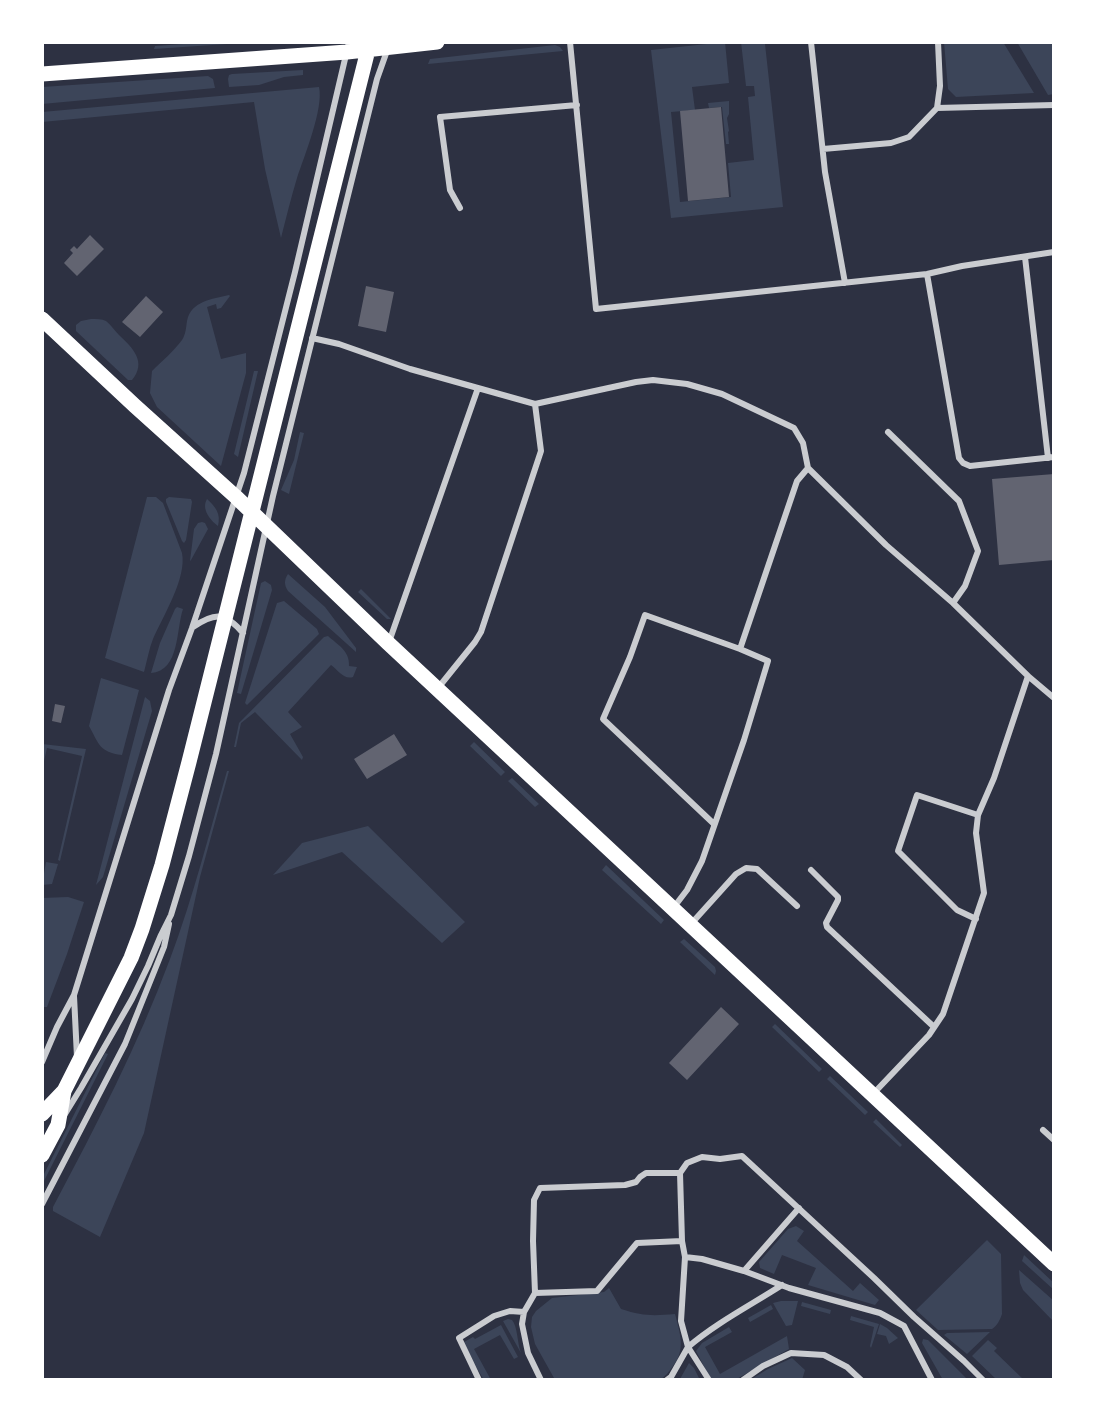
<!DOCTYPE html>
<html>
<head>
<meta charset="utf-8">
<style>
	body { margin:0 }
	#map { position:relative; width:1096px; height:1422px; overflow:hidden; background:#2d3142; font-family:"Public Sans",sans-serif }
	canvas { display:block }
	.frame { position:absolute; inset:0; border:44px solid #fff; pointer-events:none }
</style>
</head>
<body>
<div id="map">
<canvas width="1096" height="1422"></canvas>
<div class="frame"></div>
</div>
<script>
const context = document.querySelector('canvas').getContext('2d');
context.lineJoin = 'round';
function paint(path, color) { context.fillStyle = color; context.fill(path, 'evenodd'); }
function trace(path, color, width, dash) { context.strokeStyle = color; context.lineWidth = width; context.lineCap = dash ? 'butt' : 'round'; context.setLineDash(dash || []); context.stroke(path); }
paint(new Path2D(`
	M210 42H227V44L154 49 155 46Z
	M725 42 729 83 692 87 695 110 671 112 680 202 731 197 728 163 754 160 748 97 755 96 754 86H746L741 42H784L765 44 783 207 671 218 651 50Z
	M944 42H1003L1034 93 956 97 948 89Z
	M1017 42H1054V94L1048 95Z
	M555 45 560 47 563 51 428 64 430 59Z
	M303 70V75L284 77 259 85 229 87 228 79 229 75 232 74Z
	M208 76 213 79 215 88 42 104V87Z
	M319 87C324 108 304 157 297 178 291 198 286 218 281 238L265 169 254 102 42 122V112Z
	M729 101V114L727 118 729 131 728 132 729 144H726L722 107 709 108 708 103Z
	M229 295 230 296 221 308 217 309 216 304 207 307 221 359 246 353V373L221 466 157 407 150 393 152 371C162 361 174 351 182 340 186 334 186 327 187 321 191 301 212 299 229 295Z
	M91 319C96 319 102 319 106 321 111 325 115 331 119 335 133 348 147 362 132 380H128L76 331V325L81 321Z
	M254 371H258L238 457 234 454Z
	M300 432 304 433 289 494 281 490 294 460Z
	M147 497H156L163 503 182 553C187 578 163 616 153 639 149 649 147 661 144 672L105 658Z
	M169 497 191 499 192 502 186 540 184 543 182 541 166 502V499Z
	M207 499C216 507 221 514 218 526 210 520 201 509 207 499Z
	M198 523 202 522 205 523 208 529 191 560 190 561 194 529Z
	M288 574 325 607 356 648V652L288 591C284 585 284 580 288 574Z
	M265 581 271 585 272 590 241 694 237 693 261 583Z
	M361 589 391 619H387L358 592Z
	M284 601 317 629 319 634 247 705 245 703 277 603Z
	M177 607 183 609C176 629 180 671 151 673L160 643 175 609Z
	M328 636C338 645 350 651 349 666L357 667 353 677C344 680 338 670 331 665L288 712 302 727 290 734 303 757 302 760 255 712 241 723 236 747H234L239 723 324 637Z
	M101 678 139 690 122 755C99 752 99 744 89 726Z
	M145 697 150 701 152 711 103 877 96 885Z
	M474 742 505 772 501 776 470 746Z
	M42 744 86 749 60 861 58 860 82 756 47 748 42 770Z
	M227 771H229L200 877 144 1133 100 1237 53 1211V1207C96 1126 138 1045 170 959 193 898 209 834 227 771Z
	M512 778 539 804 535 807 508 781Z
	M368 826 465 922 442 943 342 852 273 875 302 843Z
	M46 862 58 864 52 884 42 885Z
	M606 865 664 920 661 924 602 870Z
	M68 897 84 902 67 954 47 1007H42V898Z
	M684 939 715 967 716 971 715 975 680 942Z
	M775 1024 822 1069 819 1072 772 1027Z
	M105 1053 108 1054 42 1185V1178Z
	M830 1076 868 1112 865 1115 827 1079Z
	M876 1119 902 1145 900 1147 873 1122Z
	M796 1226 804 1231 797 1241 853 1291 860 1283 879 1300 875 1305 808 1285 816 1268 782 1255 774 1274 760 1268 759 1262 788 1229Z
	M987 1240 1001 1254 1002 1314C1000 1320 997 1326 992 1329L938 1330 916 1310Z
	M1024 1255 1054 1283V1290L1022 1261Z
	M1019 1270 1054 1301V1322L1023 1290 1020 1283Z
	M609 1288 621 1309C643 1316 652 1316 675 1314 680 1333 686 1350 673 1366 669 1372 665 1377 659 1380H557L554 1378 535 1344 531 1327 532 1317 536 1311 552 1298 604 1292Z
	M781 1301H798L792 1325 786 1326 773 1303Z
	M802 1302 831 1310 830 1314 801 1306Z
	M771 1305 773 1309 750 1322 748 1318Z
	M851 1316 879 1324 871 1348 870 1346 874 1327 850 1320Z
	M508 1319 512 1320C518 1327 517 1343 521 1353L503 1321Z
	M880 1324 887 1328 898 1338 889 1344 886 1336 877 1334Z
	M501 1325 518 1357 514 1359 500 1335 474 1349 491 1380H484L467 1352 464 1342 473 1337 475 1339Z
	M729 1327 732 1332 705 1347 720 1374 787 1336 789 1349 735 1380H711L696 1351 702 1343Z
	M990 1332 967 1354 944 1335 947 1333Z
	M923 1339 928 1340 968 1380H943L922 1343Z
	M988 1340 997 1348 994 1351 1024 1380H997L972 1356Z
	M792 1358 805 1370 802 1380H750L768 1369Z
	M689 1363 694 1368 700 1380 680 1379Z`), '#3c4559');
paint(new Path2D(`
	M721 107 729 197 688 201 680 111Z
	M90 235 104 249 77 276 64 263 73 253 70 250 74 246 77 249Z
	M366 286 394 292 386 332 358 326Z
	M146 296 163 312 140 337 122 322Z
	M1054 474V560L999 565 992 479Z
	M55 704 65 706 61 723 52 721Z
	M394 734 407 755 367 779 354 759Z
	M721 1007 739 1024 687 1080 669 1063Z`), '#626471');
trace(new Path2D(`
	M570 42 596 309 927 274 962 266 1054 252
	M811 42 825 172 845 283
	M937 108 1054 105
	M823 149 891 143 909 137 937 108 940 86 938 42
	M460 208 450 190 440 117 577 105
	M1025 257 1048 458
	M927 274 959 458 963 463 970 466 1054 457
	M312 338 339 344 410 369 535 404 636 382 653 380 687 384 722 394 794 428 803 443 808 468 886 545 953 603 1028 676 1054 698
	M888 432 959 501 978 551 965 586 953 603
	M193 627C215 612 225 612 243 633
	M389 642 478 388
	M438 688 475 642 481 632 541 451 535 404
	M714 824 603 719 630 657 645 615 740 649
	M811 870 838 897V900L826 923 827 927 934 1027
	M674 907 687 890 702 861 744 740 768 661 740 649 797 481 808 468
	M976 919 957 910 898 851 917 795 978 815
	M691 924 736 874 746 868 757 869 797 906
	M74 996 77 1057
	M42 1062 57 1027 74 995 169 690 192 628 244 473 295 272 349 42
	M873 1094 929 1035 943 1014 984 893 976 833 978 815 994 778 1028 676
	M65 1114 81 1088 132 999 148 966 161 935 171 915 189 856 216 754 273 496 377 79 388 48
	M1043 1130 1054 1140
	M680 1173 687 1163 702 1157 720 1159 742 1156 874 1278 914 1317 964 1361 983 1380
	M42 1204 125 1044 164 947 169 924
	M685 1257 681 1321 688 1347C716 1323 751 1305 782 1285
	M744 1271 789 1288 880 1313 904 1326 932 1380
	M535 1293 597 1291 637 1243 682 1241 685 1257 702 1259 744 1271 799 1208
	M479 1380 459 1338 494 1316 510 1311 524 1312
	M541 1380 528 1353 522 1324 524 1312 535 1293 533 1241 534 1200 540 1188 625 1185 636 1182 640 1177 646 1173H680L682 1241
	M667 1380 671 1377 688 1347 709 1380
	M743 1380 763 1366 791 1353 824 1355 847 1367 861 1380`), '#caccd0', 6);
trace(new Path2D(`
	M42 74 347 52 437 42
	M42 319 135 406 236 497 388 643 1054 1264
	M42 1114 64 1091 131 958 142 929 162 865 189 762 370 42
	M42 1155 58 1125 64 1091`), '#fff', 15);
</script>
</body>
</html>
